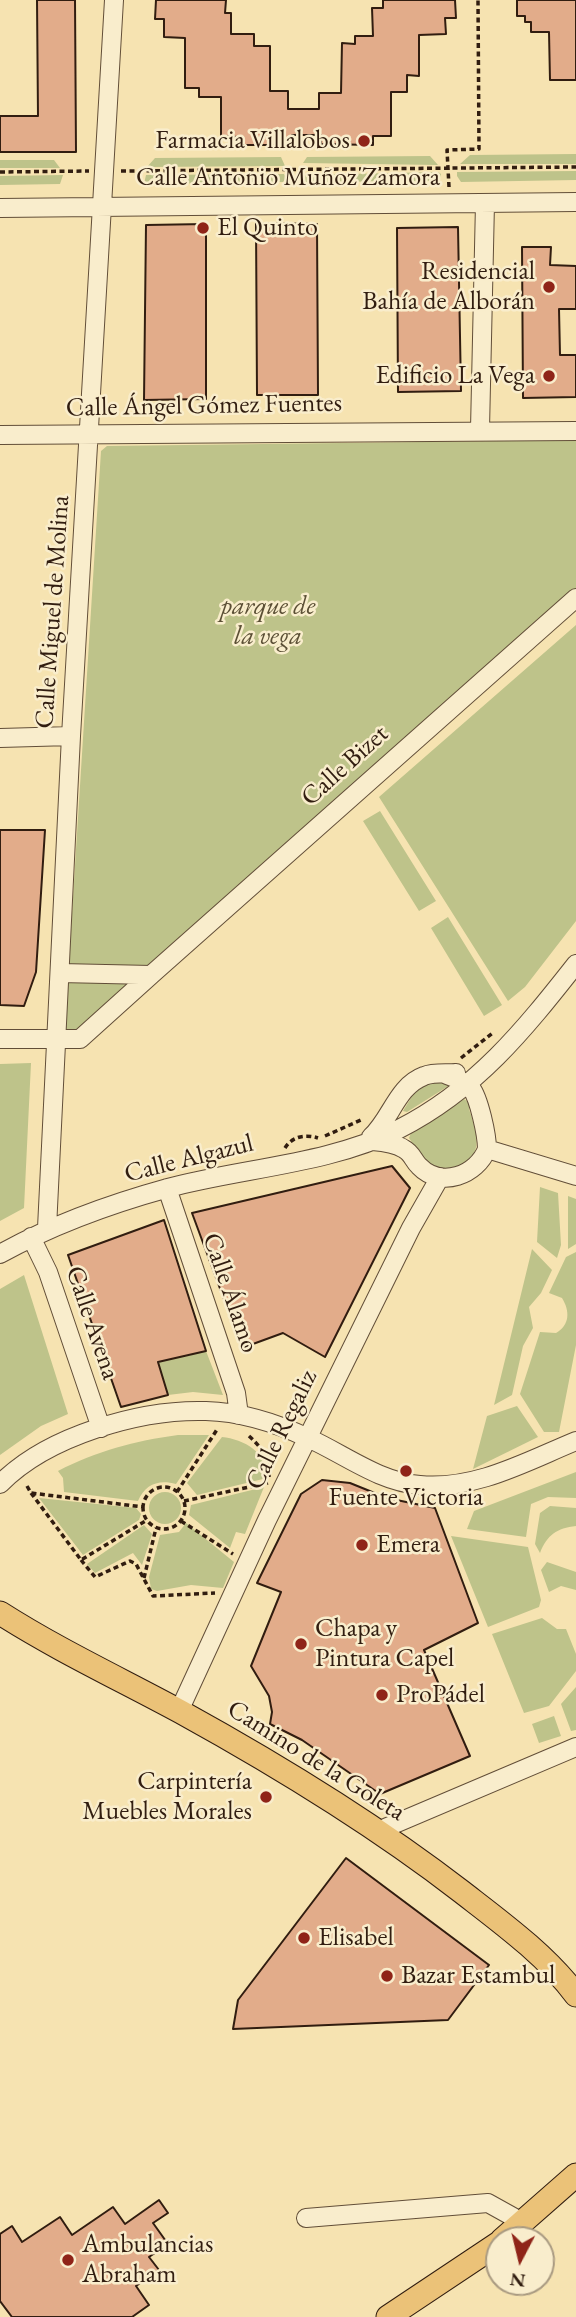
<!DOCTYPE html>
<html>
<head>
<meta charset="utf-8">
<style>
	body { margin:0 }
	#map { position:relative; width:576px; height:2317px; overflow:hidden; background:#f6e3b1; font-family:"EB Garamond",serif }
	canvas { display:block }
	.north { position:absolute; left:485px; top:2226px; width:70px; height:70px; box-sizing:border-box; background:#f9edcc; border:2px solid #a99a81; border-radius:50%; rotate:187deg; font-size:19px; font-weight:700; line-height:28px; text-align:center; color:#311d10 }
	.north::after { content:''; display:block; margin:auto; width:24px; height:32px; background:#8f2418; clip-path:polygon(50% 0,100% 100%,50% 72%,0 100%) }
</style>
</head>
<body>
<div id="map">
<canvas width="576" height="2317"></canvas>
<div class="north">N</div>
</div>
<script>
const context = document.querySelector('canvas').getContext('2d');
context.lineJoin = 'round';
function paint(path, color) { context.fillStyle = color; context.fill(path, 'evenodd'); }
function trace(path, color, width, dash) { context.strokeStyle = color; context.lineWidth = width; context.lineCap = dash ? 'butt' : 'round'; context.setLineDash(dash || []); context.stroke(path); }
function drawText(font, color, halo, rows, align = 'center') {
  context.font = font + ' "EB Garamond",serif'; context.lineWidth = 5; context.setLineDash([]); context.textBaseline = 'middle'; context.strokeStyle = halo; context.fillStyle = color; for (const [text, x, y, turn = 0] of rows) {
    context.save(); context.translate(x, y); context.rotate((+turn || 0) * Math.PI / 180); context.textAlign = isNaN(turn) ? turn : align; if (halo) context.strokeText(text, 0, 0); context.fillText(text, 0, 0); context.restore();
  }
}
paint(new Path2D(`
	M576 154V164H460L470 155Z
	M430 156 438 165 303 163 307 157Z
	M281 157 285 166 147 167 155 158Z
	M0 160H54L60 168H0Z
	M576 171V180L461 182 457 176V172Z
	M438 172 441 174 439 181 306 182 302 175Z
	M63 175 60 184 0 185V176Z
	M146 175 284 174 286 178 283 182 144 184Z
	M576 440V588L83 1030 67 1031 65 1025 101 451 107 446Z
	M576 625V921L525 987 508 1001 379 797Z
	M380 811 436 901 419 911 363 821Z
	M448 917 502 1005 484 1016 431 928Z
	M31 1063 24 1208 0 1221V1064Z
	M437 1080 450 1085 407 1112 403 1111 417 1088Z
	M464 1099 470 1103 469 1109C476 1130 486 1156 458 1166 451 1168 443 1170 435 1167 426 1163 415 1147 409 1138L411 1133Z
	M540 1187 558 1193 561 1245 557 1258 537 1242Z
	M568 1196 576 1199V1244L568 1249Z
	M532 1249 552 1270 541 1293 529 1307 533 1328 523 1346 512 1395 494 1405Z
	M576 1252V1345L559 1432H544L520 1394 540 1332 556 1333C570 1325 570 1311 562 1298L549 1293 566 1257Z
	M24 1275 68 1414 41 1426 0 1455V1289Z
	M206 1351 223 1395 193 1392 168 1395 158 1362Z
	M517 1406 538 1437 473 1469 487 1416Z
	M178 1435H209L176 1484C159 1479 145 1484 138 1501L64 1492 63 1478 58 1471C97 1451 134 1441 178 1435Z
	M222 1437C243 1439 271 1453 263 1479L197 1495 187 1483Z
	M576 1472V1498L548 1497 531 1504 526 1537 467 1529 474 1511Z
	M264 1487 245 1534 236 1532 230 1548 189 1515 191 1505Z
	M149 1508a16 16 0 1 1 32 0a16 16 0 1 1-32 0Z
	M39 1498 136 1508 141 1514 139 1520 83 1555Z
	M550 1506 576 1508V1526C557 1528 547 1535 540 1553L535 1544 540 1513Z
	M186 1523 234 1562 223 1588 191 1585 157 1591 151 1589 149 1577 160 1535 179 1532Z
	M144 1525 152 1534 142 1565 133 1553 95 1573 87 1564Z
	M451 1536 528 1547 541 1600 539 1607 488 1627Z
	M547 1562 576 1572V1590L561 1586 549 1592 541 1570Z
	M542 1618 557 1629H566L576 1654V1671L549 1706 524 1713 492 1634Z
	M576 1687V1730L571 1731 561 1704Z
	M554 1716 561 1736 539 1743 532 1724Z`), '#bec38a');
const building = new Path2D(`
	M37 0H75L76 152H0V116H38Z
	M156 0H226L225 13H231V34H254V46H270V91H288V109H319V93H341L342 43 355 44V36H373L372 8H383V0H455L456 18H445L446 34 419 35V76L407 75V92H391V136H373V145L321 144V135H292L293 145H238V137L221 136V97H199V88H185V38L164 37V19H155Z
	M517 0H576V80H550L549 32H531V22H525V16H517Z
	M256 223 317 224 318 395H257Z
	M206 224V399L144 400 146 225Z
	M458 227 461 391 398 392 397 228Z
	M522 247H551L550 265 576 266V309H559L560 355H576V397L523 398Z
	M0 830H45L36 972 24 1006 0 1005Z
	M392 1166 410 1188 325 1357 283 1333 242 1348 192 1213Z
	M164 1220 206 1351 158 1362 168 1395 121 1407 68 1255Z
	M322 1480 350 1483 387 1498 435 1508 478 1623 424 1650 470 1756 380 1794 302 1740 270 1724 272 1712 269 1696 251 1666 281 1592 257 1583 301 1494Z
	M346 1858 489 1965 448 2020 233 2029 238 2000Z
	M159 2200 168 2213 153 2223 168 2244 149 2257 159 2270 136 2286 149 2305 132 2317H12L0 2301V2234L12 2226 22 2242 60 2217 72 2235 113 2207 125 2224Z`);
paint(building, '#e2ac8a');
trace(building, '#311d10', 2);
const minor = new Path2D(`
	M0 208 576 202
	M480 429 485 203
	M0 435 576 431
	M0 738 71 736
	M60 973 151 975 576 598
	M0 1039H80L151 975
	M371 1137C391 1119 397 1086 424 1076 434 1072 446 1074 456 1073
	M372 1141C383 1142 395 1143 404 1149 412 1153 413 1160 419 1166 441 1189 477 1175 487 1149 487 1135 479 1098 471 1088 465 1081 454 1078 445 1074
	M487 1149 576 1176
	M167 1188 236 1393 239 1415
	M47 1228 71 736 114 0
	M31 1237 48 1272 101 1428
	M0 1254C52 1225 110 1204 168 1188 242 1168 331 1164 399 1129 476 1090 524 1030 576 964
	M0 1484C47 1436 140 1409 206 1411 241 1412 276 1423 308 1438 344 1454 379 1482 420 1485 476 1490 525 1462 576 1441
	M179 1711 267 1520 411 1228 440 1177
	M378 1831 576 1747
	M306 2218 488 2203 524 2223`);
const major = new Path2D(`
	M0 1613C58 1650 120 1679 181 1712 279 1766 374 1824 462 1892 502 1923 546 1955 576 1995
	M502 2240 576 2175
	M388 2317 499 2243`);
trace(minor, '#624e38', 20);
trace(major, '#311d10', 25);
trace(new Path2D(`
	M121 171 576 167
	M0 172 89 171
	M449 187 447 150 479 149 478 0
	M461 1058 494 1032
	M325 1136 363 1119
	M285 1148C292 1136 306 1134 318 1138
	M249 1436C263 1449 268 1457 269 1477
	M27 1486 31 1493 143 1507
	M143 1508a21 21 0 1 1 42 0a21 21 0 1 1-42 0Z
	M177 1492 218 1428
	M31 1493 81 1560 147 1520
	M184 1501 268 1483
	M181 1521 233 1554
	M81 1560 95 1577 130 1561 136 1564 153 1596 215 1593
	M144 1578 156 1528`), '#311d10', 3.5, [5, 3.5]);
trace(minor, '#f9edcc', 18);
trace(major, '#ebc278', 23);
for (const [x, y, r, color] of [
	[364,141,7,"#8f2418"],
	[203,228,7,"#8f2418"],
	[549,287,7,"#8f2418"],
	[549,376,7,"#8f2418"],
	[406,1471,7,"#8f2418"],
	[362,1545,7,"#8f2418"],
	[301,1644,7,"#8f2418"],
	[382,1695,7,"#8f2418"],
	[266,1797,7,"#8f2418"],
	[304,1938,7,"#8f2418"],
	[387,1976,7,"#8f2418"],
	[68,2260,7,"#8f2418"]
]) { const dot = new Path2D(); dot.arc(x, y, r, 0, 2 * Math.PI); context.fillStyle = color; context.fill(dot); trace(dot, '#f9edcc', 2.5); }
drawText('26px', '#311d10', '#f9edcc', [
	["Farmacia Villalobos",350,141,"right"],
	["El Quinto",217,228],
	["Residencial",535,272,"right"],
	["Bahía de Alborán",535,302,"right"],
	["Edificio La Vega",535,376,"right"],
	["Fuente Victoria",406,1498,"center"],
	["Emera",376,1545],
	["Chapa y",315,1629],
	["Pintura Capel",315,1659],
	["ProPádel",396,1695],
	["Carpintería",252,1782,"right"],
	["Muebles Morales",252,1812,"right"],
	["Elisabel",318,1938],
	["Bazar Estambul",401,1976],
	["Ambulancias",82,2245],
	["Abraham",82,2275]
], 'left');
drawText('26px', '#311d10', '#f9edcc', [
	["Calle Antonio Muñoz Zamora",288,178],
	["Calle Ángel Gómez Fuentes",204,406,-1],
	["Calle Miguel de Molina",53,612,-86],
	["Calle Bizet",345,766,-42],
	["Calle Algazul",189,1159,-14],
	["Calle Álamo",230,1293,71],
	["Calle Avena",92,1323,71],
	["Calle Regaliz",282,1430,-64],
	["Camino de la Goleta",316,1761,32]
]);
drawText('italic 26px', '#5b4f35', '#f9edcc', [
	["parque de",268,607],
	["la vega",268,637]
]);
</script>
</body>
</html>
